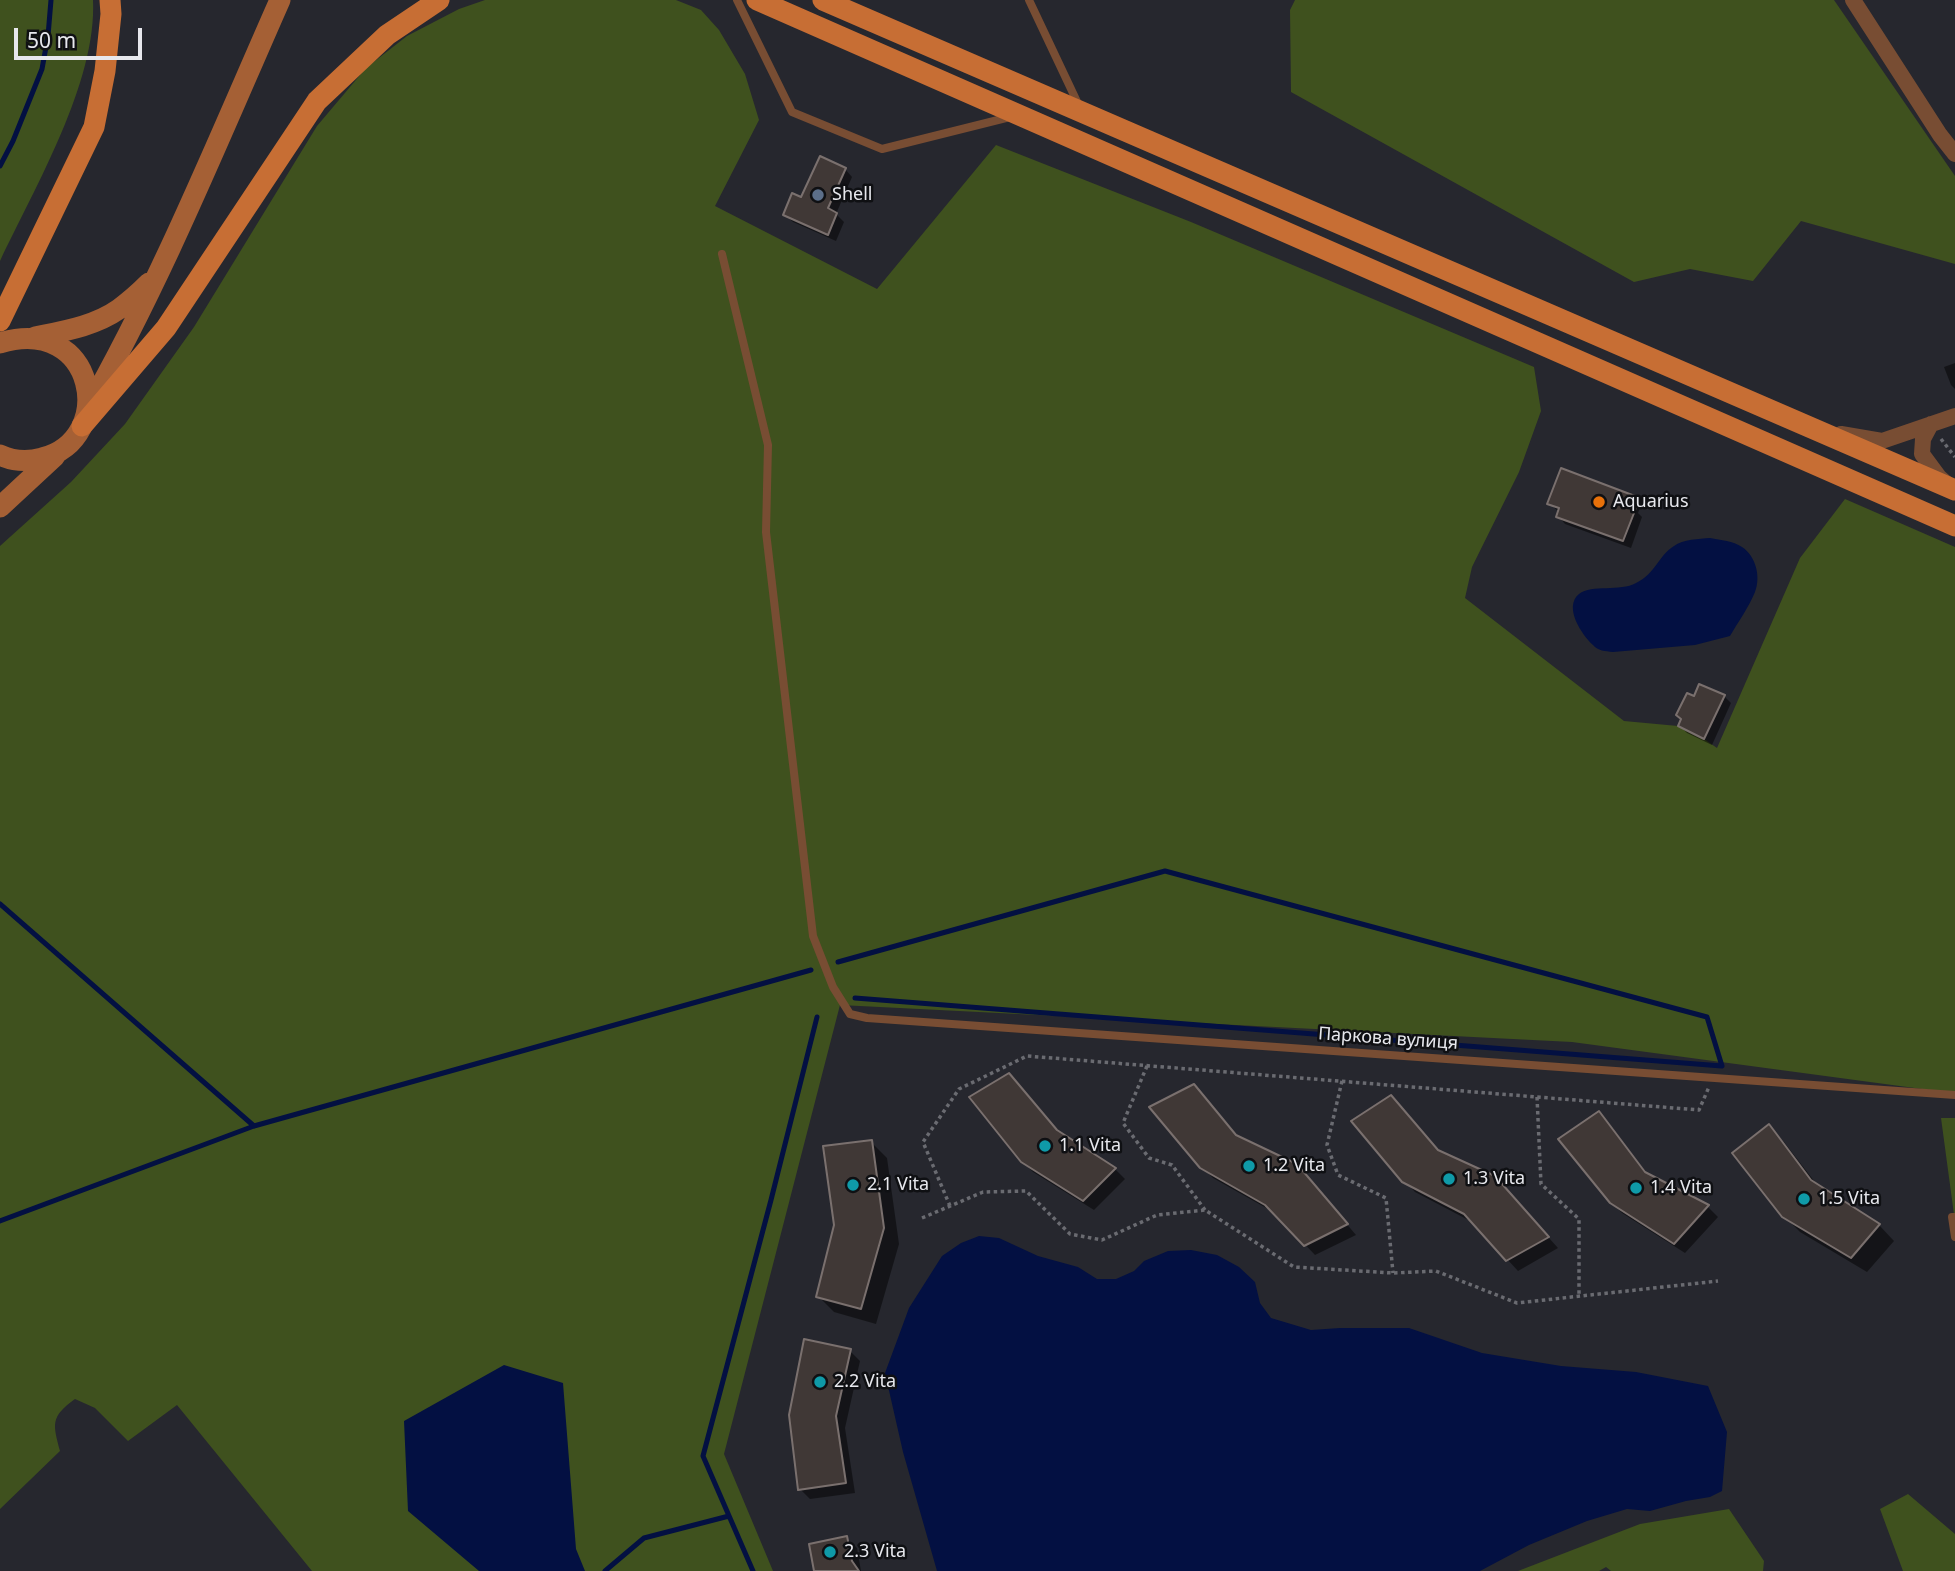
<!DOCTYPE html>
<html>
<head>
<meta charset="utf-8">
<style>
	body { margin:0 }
	#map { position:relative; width:1955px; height:1571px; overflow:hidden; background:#26272e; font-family:"Noto Sans",sans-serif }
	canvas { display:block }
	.scale { position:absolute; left:14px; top:28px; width:128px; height:32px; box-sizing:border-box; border:4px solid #e7e8ed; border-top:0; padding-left:9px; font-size:21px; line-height:24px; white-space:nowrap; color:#e7e8ed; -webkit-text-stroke:5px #0f1013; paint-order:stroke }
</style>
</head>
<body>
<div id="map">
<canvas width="1955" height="1571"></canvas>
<div class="scale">50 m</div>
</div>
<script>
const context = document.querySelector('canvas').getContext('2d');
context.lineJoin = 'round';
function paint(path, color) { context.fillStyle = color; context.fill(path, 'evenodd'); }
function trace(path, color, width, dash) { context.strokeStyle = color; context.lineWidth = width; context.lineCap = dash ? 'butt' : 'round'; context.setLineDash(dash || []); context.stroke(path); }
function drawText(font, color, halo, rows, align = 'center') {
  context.font = font + ' "Noto Sans",sans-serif'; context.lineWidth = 5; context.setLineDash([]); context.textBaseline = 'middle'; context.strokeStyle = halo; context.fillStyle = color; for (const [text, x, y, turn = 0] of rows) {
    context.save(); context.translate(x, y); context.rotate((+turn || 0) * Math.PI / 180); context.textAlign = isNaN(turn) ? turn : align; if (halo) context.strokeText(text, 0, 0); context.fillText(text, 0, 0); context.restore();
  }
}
paint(new Path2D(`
	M0 0H93C97 82 35 187 0 261Z
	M485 0H676L701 10 719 30 745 74 759 120 715 206 877 289 996 145 1191 222 1534 367 1541 411 1519 472 1472 567 1465 598 1624 721 1678 726 1704 739 1717 748 1800 558 1845 499 1955 547V1091H1937L1572 1042 840 1005 724 1454 773 1571H312L177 1405 128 1441 95 1408 75 1399C50 1417 53 1424 60 1451L0 1509V546L71 482 125 424 194 327 317 126 366 68 407 36 459 9Z
	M1295 0H1834L1955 176V264L1801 221 1753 281 1690 269 1634 282 1291 92 1290 10Z
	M1941 1118H1955V1222Z
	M1908 1494 1955 1534V1571H1903L1880 1509Z
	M1729 1509 1764 1561 1763 1571H1611L1606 1567 1599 1571H1518L1640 1524Z`), '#3f511e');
paint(new Path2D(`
	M1710 538C1721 540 1733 541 1742 547 1756 556 1761 577 1755 592 1749 607 1738 622 1730 636L1695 645 1613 652C1605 651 1598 651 1593 645 1582 635 1563 607 1579 594 1592 584 1620 592 1636 583 1656 573 1658 556 1674 546 1683 539 1699 539 1710 538Z
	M979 1236 999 1238 1038 1256 1078 1267 1097 1279H1116L1134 1271 1144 1261 1168 1251 1191 1250 1217 1255 1239 1267 1255 1282 1260 1303 1271 1318 1311 1330 1340 1328H1409L1482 1353 1561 1366 1636 1372 1708 1386 1727 1432 1722 1491 1710 1497 1686 1501 1650 1511 1627 1509 1587 1521 1529 1545 1480 1571H937L903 1452 885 1373 909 1308 942 1256 961 1243Z
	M504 1365 563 1383 576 1549 585 1571H479L408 1511 404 1421Z`), '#031042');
paint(new Path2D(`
	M845 169 852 177 836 214 844 222 836 241 793 222 785 215 802 200Z
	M1955 363V389L1951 385 1944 367Z
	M1634 498 1641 505 1638 513 1642 517 1631 548 1565 524 1558 516 1559 512 1549 503Z
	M1724 696 1731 703 1712 745 1687 733 1680 726 1695 699Z
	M1599 1114 1609 1124 1649 1176 1708 1207 1718 1217 1685 1253 1622 1213 1611 1202Z
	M1768 1126 1784 1142 1818 1186 1879 1225 1894 1241 1867 1272 1800 1232 1784 1216Z
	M1059 1134 1115 1169 1125 1179 1094 1210 1033 1172 1022 1161Z
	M1238 1138 1307 1177 1356 1235 1315 1255 1275 1213 1213 1178 1202 1167Z
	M871 1142 887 1158 899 1244 876 1324 834 1312 818 1296Z
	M1440 1152 1505 1189 1558 1248 1518 1271 1474 1223 1415 1192 1404 1180Z
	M850 1351 860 1361 845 1428 855 1493 810 1499 800 1489Z
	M846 1538 857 1548 861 1571H816Z`), '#0007');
trace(new Path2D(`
	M0 166 13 141 42 69 48 36 51 0
	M0 904 254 1126
	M838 962 1165 871 1707 1017 1722 1066 855 998
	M0 1221 254 1126 811 970
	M605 1571 644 1538 729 1516
	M753 1571 703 1456 771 1200 817 1017`), '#031042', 5);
const building = new Path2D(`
	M820 156 846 168 828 208 837 213 828 235 783 215 792 193 801 197Z
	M1561 468 1635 496 1631 507 1636 508 1623 541 1556 517 1559 508 1547 504Z
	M1699 684 1725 695 1704 739 1678 726 1681 719 1676 715 1687 693 1694 696Z
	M1009 1073 1057 1130 1116 1168 1083 1201 1021 1162 969 1097Z
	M1194 1084 1236 1135 1297 1164 1348 1224 1304 1246 1265 1205 1200 1168 1149 1107Z
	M1391 1095 1438 1150 1495 1176 1549 1237 1506 1261 1464 1214 1402 1182 1351 1121Z
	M1599 1111 1645 1172 1709 1205 1674 1244 1610 1203 1558 1139Z
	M1769 1124 1811 1180 1880 1224 1851 1258 1782 1217 1732 1153Z
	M872 1140 884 1228 861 1309 816 1297 834 1225 823 1146Z
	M804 1339 851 1349 836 1416 846 1483 798 1490 789 1415Z
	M847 1536 852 1561 859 1571H814L809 1544Z`);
paint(building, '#403836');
trace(building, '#7a706e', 2);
trace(new Path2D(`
	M1941 439 1955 457
	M1147 1066 1123 1123 1149 1158 1172 1165 1205 1210
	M1342 1081 1327 1145 1338 1175 1386 1198 1393 1273
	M1537 1097 1541 1184 1579 1219V1296
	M950 1206 923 1142 959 1089 1027 1056 1699 1110 1709 1087
	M922 1218 983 1192 1026 1191 1070 1234 1102 1240 1157 1215 1205 1210 1294 1267 1393 1273 1436 1271 1517 1303 1718 1281`), '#6a6b71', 3.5, [3.5, 3.5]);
trace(new Path2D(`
	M737 0 792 112 882 149 1010 117
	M1029 0 1080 108
	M722 254 768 445 766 532 813 936 833 987 850 1014 867 1018 1955 1095
	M1955 1217H1952L1955 1237`), '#784d33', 8);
trace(new Path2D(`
	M1853 0 1940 135 1955 154
	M1931 424 1923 439 1922 454 1939 477 1947 484
	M1841 434 1882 441 1955 416`), '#784d33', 16);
trace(new Path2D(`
	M35 337C64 331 95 326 119 309 130 301 140 292 149 283
	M0 343C96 314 118 439 42 458 28 462 13 461 0 455
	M87 411C162 279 219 138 280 0
	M0 507 55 456`), '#a56035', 21);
trace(new Path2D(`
	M757 0 1955 526
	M823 0 1955 490
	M0 321 94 127 105 71 111 14 110 0
	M82 426 166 328 317 101 387 35 439 0`), '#c76e34', 21);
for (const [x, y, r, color] of [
	[818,195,7,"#5c6f8a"],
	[1599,502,7,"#e8710a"],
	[1045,1146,7,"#0f9aa8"],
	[1249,1166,7,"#0f9aa8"],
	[1449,1179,7,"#0f9aa8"],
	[853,1185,7,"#0f9aa8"],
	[1636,1188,7,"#0f9aa8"],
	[1804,1199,7,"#0f9aa8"],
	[820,1382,7,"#0f9aa8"],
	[830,1552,7,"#0f9aa8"]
]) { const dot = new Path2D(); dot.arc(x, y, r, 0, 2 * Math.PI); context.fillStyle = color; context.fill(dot); trace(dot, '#0f1013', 2.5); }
drawText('18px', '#e7e8ed', '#0f1013', [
	["Shell",832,195],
	["Aquarius",1613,502],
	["1.1 Vita",1059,1146],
	["1.2 Vita",1263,1166],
	["1.3 Vita",1463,1179],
	["2.1 Vita",867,1185],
	["1.4 Vita",1650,1188],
	["1.5 Vita",1818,1199],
	["2.2 Vita",834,1382],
	["2.3 Vita",844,1552]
], 'left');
drawText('18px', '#e7e8ed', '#0f1013', [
	["Паркова вулиця",1388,1039,4]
]);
</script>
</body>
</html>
